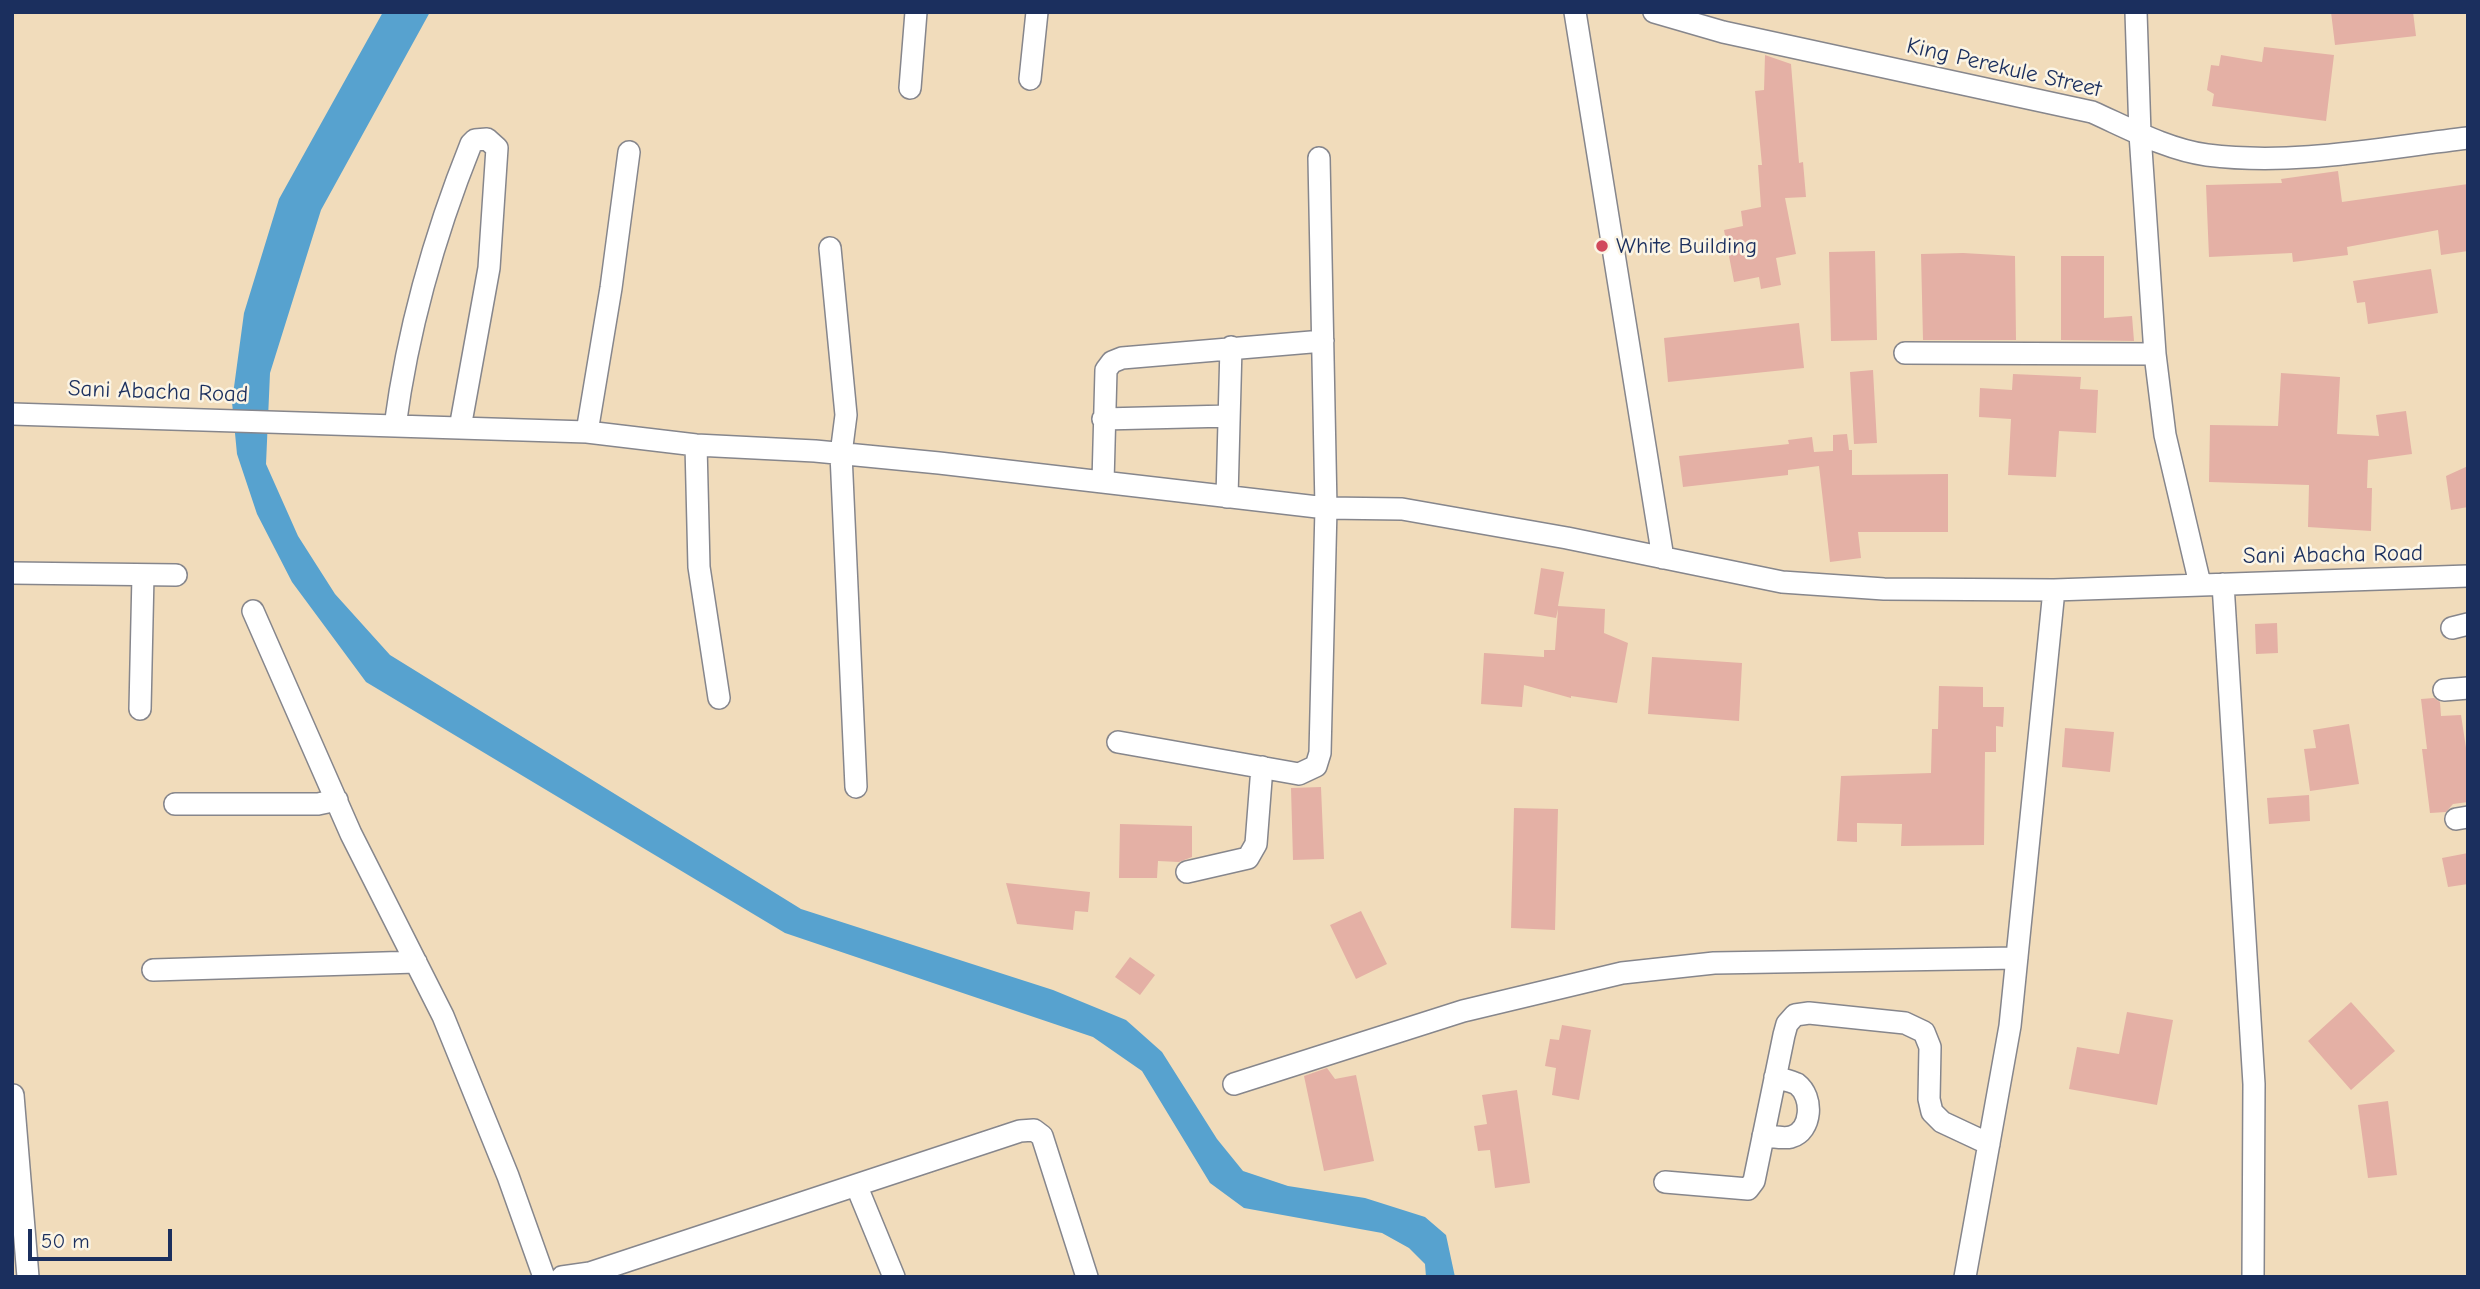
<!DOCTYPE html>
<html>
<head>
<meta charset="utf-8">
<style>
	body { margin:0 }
	#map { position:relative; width:2480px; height:1289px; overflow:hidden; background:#f1dcbb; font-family:"Comic Neue",sans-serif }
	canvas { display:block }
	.frame { position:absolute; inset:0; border:14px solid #1b2f5e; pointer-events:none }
	.scale { position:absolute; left:28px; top:1229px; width:144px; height:32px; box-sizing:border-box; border:4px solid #1b2f5e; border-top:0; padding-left:9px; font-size:21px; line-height:24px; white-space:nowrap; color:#1b2f5e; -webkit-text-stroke:5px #fcf5e5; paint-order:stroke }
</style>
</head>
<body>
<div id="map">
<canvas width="2480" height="1289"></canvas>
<div class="frame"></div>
<div class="scale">50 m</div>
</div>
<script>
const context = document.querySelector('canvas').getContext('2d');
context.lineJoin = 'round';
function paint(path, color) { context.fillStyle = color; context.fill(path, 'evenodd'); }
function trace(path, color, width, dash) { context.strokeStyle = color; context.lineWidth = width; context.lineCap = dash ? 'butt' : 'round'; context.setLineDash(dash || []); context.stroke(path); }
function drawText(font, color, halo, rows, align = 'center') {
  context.font = font + ' "Comic Neue",sans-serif'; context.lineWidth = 5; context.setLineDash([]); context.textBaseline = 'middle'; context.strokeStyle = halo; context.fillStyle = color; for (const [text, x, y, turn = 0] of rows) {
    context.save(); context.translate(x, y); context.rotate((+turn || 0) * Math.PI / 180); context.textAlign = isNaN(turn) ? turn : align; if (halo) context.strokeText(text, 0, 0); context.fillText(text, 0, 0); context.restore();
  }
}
paint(new Path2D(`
	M383 12H430L321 210 270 373 266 464 298 536 335 594 390 655 801 909 1053 990 1126 1020 1162 1052 1217 1139 1243 1171 1288 1186 1365 1198 1425 1217 1446 1235 1455 1277H1426L1425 1264 1409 1248 1382 1233 1244 1208 1210 1183 1142 1071 1093 1037 785 933 366 682 292 582 257 514 237 454 232 402 244 313 279 199Z`), '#57a2cf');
paint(new Path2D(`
	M2331 12H2413L2416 36 2335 45Z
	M2264 47 2334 55 2326 121 2212 106 2214 94 2207 90 2211 65 2219 66 2221 55 2262 62Z
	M1765 55 1791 64 1799 163 1803 162 1806 197 1785 198 1796 254 1776 258 1781 285 1761 289 1759 277 1734 282 1724 230 1743 226 1741 211 1761 207 1758 165H1762L1755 91 1764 90Z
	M2338 171 2342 202 2468 184V251L2441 255 2438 230 2347 247 2348 255 2293 262 2292 253 2209 257 2206 185 2282 183 2281 179Z
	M1875 251 1877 340 1831 341 1829 252Z
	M1963 253 2015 256 2016 340H1923L1921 254Z
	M2061 256H2104V318L2132 316 2134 341 2061 340Z
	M2431 269 2438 313 2368 324 2365 302 2357 303 2353 281Z
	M1799 323 1804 368 1668 382 1664 338Z
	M1873 370 1877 443 1854 444 1850 372Z
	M2281 373 2340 377 2337 434 2379 436 2376 415 2406 411 2412 454 2368 460 2367 488H2372L2371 531 2308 527 2309 485 2209 482 2210 425 2278 426Z
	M2013 374 2081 377 2080 389 2098 390 2096 433 2059 431 2056 477 2008 475 2011 419 1979 417 1980 388 2012 390Z
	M1847 434 1849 450H1852V475L1948 474V532H1858L1861 558 1830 562 1819 466 1788 470V475L1683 487 1679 456 1789 444 1788 440 1812 437 1814 452 1833 451V435Z
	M2468 466V507L2451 510 2446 476Z
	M1541 568 1564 572 1558 606 1605 609 1604 633 1628 643 1617 703 1571 696V698L1524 685 1522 707 1481 704 1484 653 1544 657V650H1555L1558 609 1556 618 1534 614Z
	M2277 623 2278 653 2256 654 2255 624Z
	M1652 657 1742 663 1739 721 1648 714Z
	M1939 686 1983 687V707H2004L2003 727 1996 726V752H1985L1984 845 1901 846 1902 824 1857 823V842L1837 841 1841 776 1931 773 1932 729H1938Z
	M2434 698 2440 702 2441 716 2461 715 2468 761V802L2453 804 2446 812 2430 813 2422 749H2427L2421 699Z
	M2349 724 2359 784 2310 791 2304 749 2316 748 2313 730Z
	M2065 728 2114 732 2110 772 2062 767Z
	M1321 787 1324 859 1293 860 1291 788Z
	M2309 795 2310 821 2269 824 2267 798Z
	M1514 808 1558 809 1555 930 1511 928Z
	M1120 824 1192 826V857L1179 862 1158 861 1157 878H1119Z
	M2468 853V884L2448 887 2442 858Z
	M1006 883 1090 892 1088 912 1075 911 1073 930 1017 924Z
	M1361 911 1387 964 1356 979 1330 925Z
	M1130 957 1155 975 1140 995 1115 977Z
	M2351 1002 2395 1051 2351 1090 2308 1041Z
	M2127 1012 2173 1020 2157 1105 2069 1089 2077 1047 2119 1054Z
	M1562 1025 1591 1030 1579 1100 1552 1095 1556 1068 1545 1066 1550 1039 1559 1040Z
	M1327 1068 1335 1079 1356 1075 1374 1161 1324 1171 1304 1076Z
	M1517 1090 1530 1183 1495 1188 1490 1150 1478 1151 1474 1126 1487 1124 1482 1095Z
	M2388 1101 2397 1175 2368 1178 2358 1105Z`), '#e4b0a5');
const minor = new Path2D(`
	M1575 12 1663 558
	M1654 12 1723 32 2092 112C2128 128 2168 150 2207 155 2294 166 2381 148 2468 138
	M2136 12 2140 134 2155 354 2165 435 2200 584
	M1030 79 1037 12
	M910 88 916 12
	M830 248 846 415 841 454 856 787
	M1905 353 2155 354
	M12 414 587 432 696 445 815 451 939 463 1326 508 1402 509 1567 538 1782 582 1884 589 2054 590 2468 576
	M1103 419 1229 416
	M395 426C408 328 434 236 471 144L475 140 487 139 497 148 489 268 460 428
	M587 432 611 288 629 152
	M696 445 699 567 719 698
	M1103 482 1106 370 1112 362 1122 358 1323 341
	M1227 497 1231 347
	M12 573 176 575
	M2223 584 2254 1084 2253 1277
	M253 611 351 834 443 1016 508 1176 544 1277
	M2452 628 2468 624
	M2444 690 2468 688
	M140 709 143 575
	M1118 742 1299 774 1316 766 1320 753 1326 508 1319 158
	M175 804H318L337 800
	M2456 819 2468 817
	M1187 872 1248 858 1256 844 1262 767
	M153 970 416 962
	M1234 1084 1463 1011 1622 973 1714 963 2017 958
	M13 1095 28 1277
	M1763 1136C1771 1136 1783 1139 1791 1137 1812 1131 1814 1097 1797 1084 1791 1081 1781 1079 1775 1077
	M1665 1182 1748 1189 1754 1181 1784 1035 1787 1024 1795 1015 1809 1013 1905 1023 1924 1032 1930 1047 1929 1099 1932 1112 1942 1122 1989 1144
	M857 1187 894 1277
	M562 1277 590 1273 1020 1131 1034 1130 1042 1136 1087 1277
	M1965 1277 2010 1026 2054 590`);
trace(minor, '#86868c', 24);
trace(minor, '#fff', 21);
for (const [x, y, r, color] of [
	[1602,246,7,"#d1495b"]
]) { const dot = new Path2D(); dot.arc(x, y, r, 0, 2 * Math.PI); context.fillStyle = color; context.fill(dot); trace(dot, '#fcf5e5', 2.5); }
drawText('23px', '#1b2f5e', '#fcf5e5', [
	["King Perekule Street",2004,68,13],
	["Sani Abacha Road",158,392,2],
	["Sani Abacha Road",2333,555,-1]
]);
drawText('23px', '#1b2f5e', '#fcf5e5', [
	["White Building",1616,246]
], 'left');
</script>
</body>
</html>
